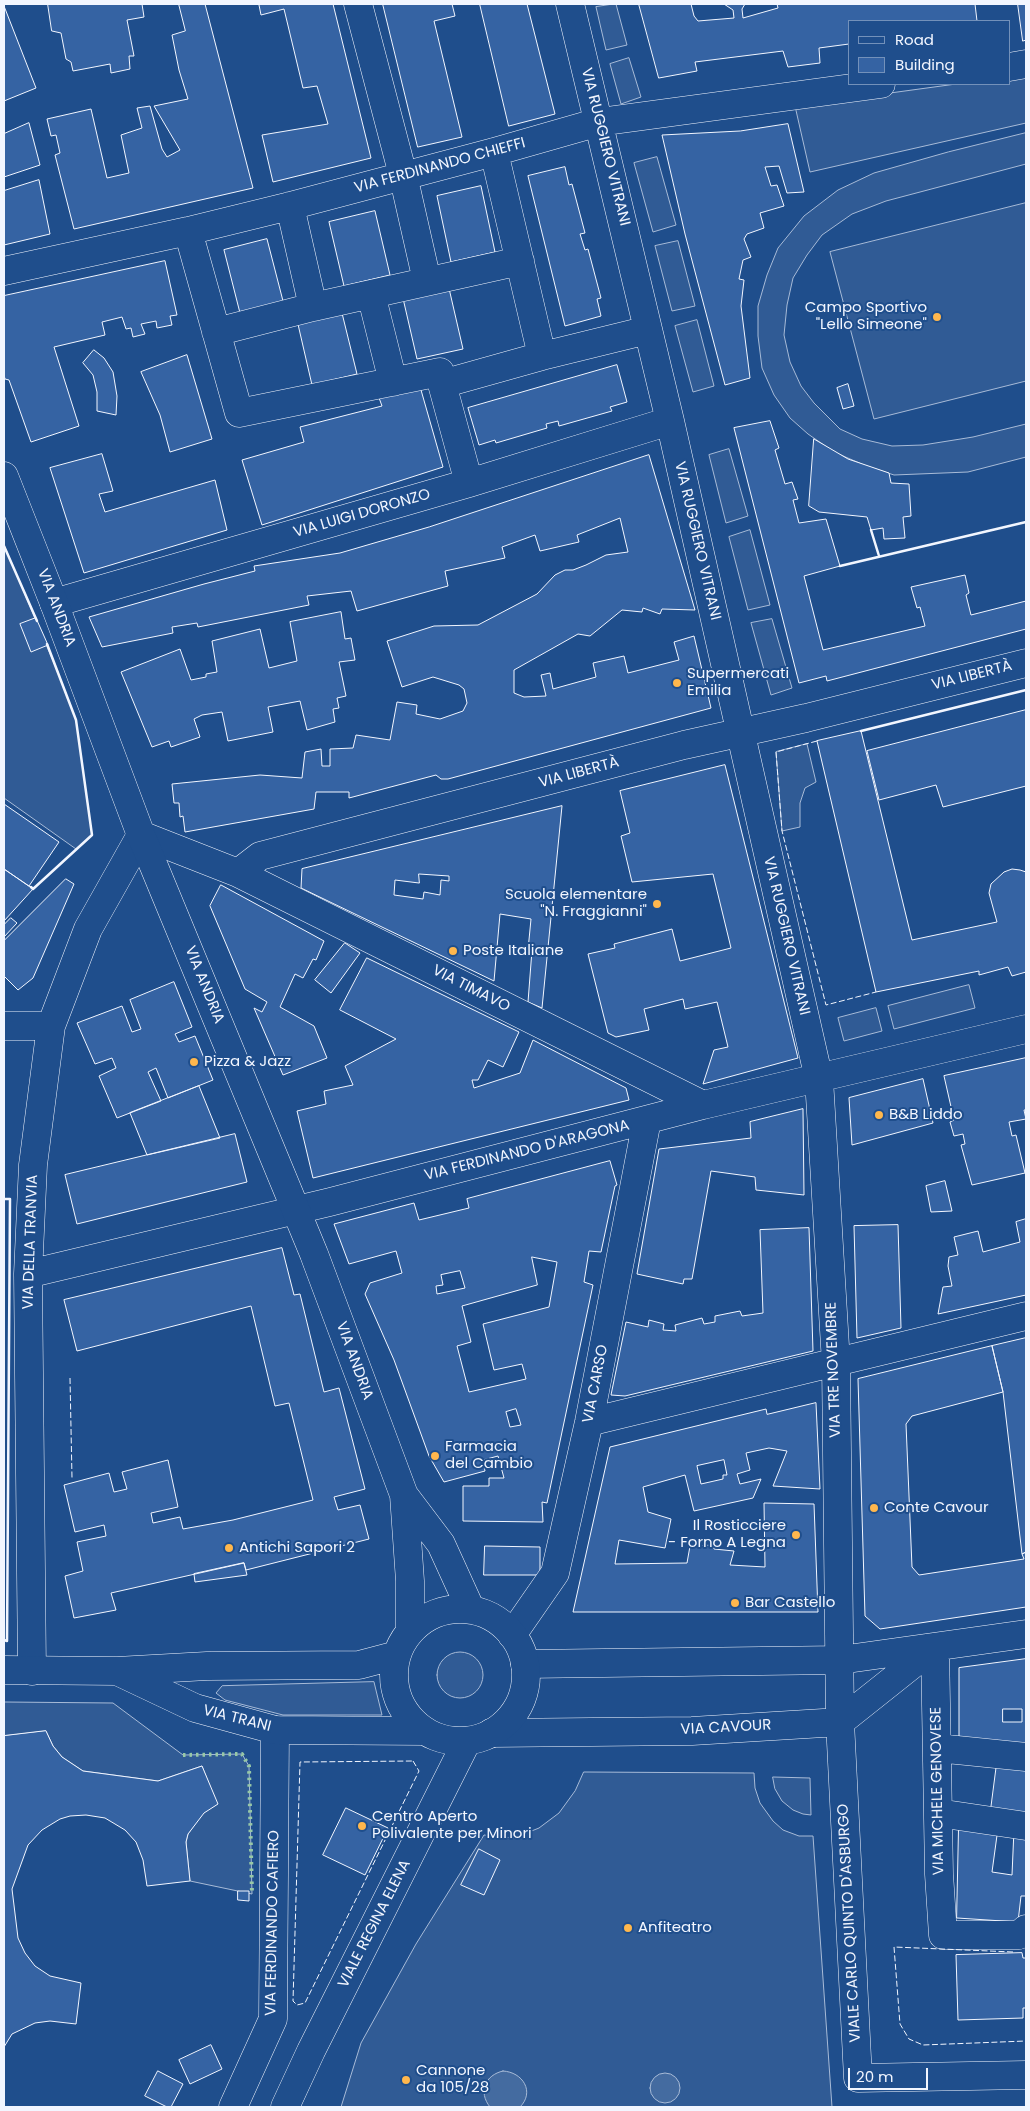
<!DOCTYPE html>
<html>
<head>
<meta charset="utf-8">
<style>
	body { margin:0 }
	#map { position:relative; width:1030px; height:2111px; overflow:hidden; background:#1f4e8c; font-family:Poppins,sans-serif }
	canvas { display:block }
	.frame { position:absolute; inset:0; border:5px solid #f2f6ff; pointer-events:none }
	.legend { position:absolute; left:848px; top:20px; width:162px; height:65px; box-sizing:border-box; background:#1f4e8c; border:1px solid #7391ba; margin:0; padding:6px 9px; list-style:none; font-size:15px; color:#f2f6ff }
	.legend li { display:flex; align-items:center; gap:10px; height:25px }
	.legend b { width:25px; border:1px solid #7391ba }
	.scale { position:absolute; left:848px; top:2068px; width:80px; height:22px; box-sizing:border-box; border:2px solid #f2f6ff; border-top:0; padding-left:6px; font-size:15px; line-height:18px; white-space:nowrap; color:#f2f6ff; -webkit-text-stroke:4px #1f4e8c; paint-order:stroke }
</style>
</head>
<body>
<div id="map">
<canvas width="1030" height="2111"></canvas>
<div class="frame"></div>
<ul class="legend">
<li><b style="height:6px;background:#1f4e8c"></b>Road</li>
<li><b style="height:14px;background:#3563a3"></b>Building</li>
</ul>
<div class="scale">20 m</div>
</div>
<script>
const context = document.querySelector('canvas').getContext('2d');
context.lineJoin = 'round';
function paint(path, color) { context.fillStyle = color; context.fill(path, 'evenodd'); }
function trace(path, color, width, dash) { context.strokeStyle = color; context.lineWidth = width; context.lineCap = dash ? 'butt' : 'round'; context.setLineDash(dash || []); context.stroke(path); }
function drawText(font, color, halo, rows, align = 'center') {
  context.font = font + ' Poppins,sans-serif'; context.lineWidth = 4; context.setLineDash([]); context.textBaseline = 'middle'; context.strokeStyle = halo; context.fillStyle = color; for (const [text, x, y, turn = 0] of rows) {
    context.save(); context.translate(x, y); context.rotate((+turn || 0) * Math.PI / 180); context.textAlign = isNaN(turn) ? turn : align; if (halo) context.strokeText(text, 0, 0); context.fillText(text, 0, 0); context.restore();
  }
}
const built = new Path2D(`
	M616 4 627 45 606 50 596 7Z
	M629 58 641 97 621 104 610 64Z
	M1026 74V123L810 172 795 106 956 84H1009V76Z
	M1026 133V164L886 201 852 214 822 235 807 255 793 278 787 305 784 335 790 362 801 386 814 403 840 429 862 439 892 446 923 445 973 437 1026 424V457L968 472 894 475 864 465 834 452 808 434 790 418 774 395 762 368 758 336V306L767 275 778 248 804 216 838 190 874 173 948 152Z
	M657 157 676 225 653 232 634 163Z
	M1026 203V381L874 419 830 252Z
	M678 241 695 306 672 311 655 246Z
	M697 320 714 386 693 392 675 326Z
	M729 449 748 516 726 523 709 455Z
	M750 530 770 605 748 610 729 537Z
	M4 545 59 675 76 720 92 835 76 849 4 798Z
	M772 619 792 688 771 695 751 623Z
	M807 744 816 782 805 788 800 803V827L782 831 776 752Z
	M969 985 975 1008 894 1029 888 1006Z
	M876 1008 882 1031 844 1041 838 1018Z
	M437 1675a23 23 0 1 1 46 0a23 23 0 1 1-46 0Z
	M374 1682 382 1715H283L225 1700 216 1693 222 1686Z
	M4 1702 113 1703 183 1755 242 1754 249 1766 252 1894 190 1881 186 1842 188 1834 203 1813 217 1804 202 1766 158 1781 83 1771 62 1757 53 1746 46 1731 4 1736Z
	M584 1772 754 1773 755 1788 760 1803 773 1821 783 1830 799 1836H813L832 2107H341L361 2043 416 1944 484 1835 514 1838 539 1828 559 1813 575 1791Z
	M773 1777 810 1778 811 1815 803 1814 793 1810 782 1801 775 1789Z`);
paint(built, '#305b95');
trace(built, '#a8bbd7', 1);
const water = new Path2D(`
	M503 2071C523 2072 535 2092 520 2107H490C478 2092 485 2075 503 2071Z
	M650 2088a15 15 0 1 1 30 0a15 15 0 1 1-30 0Z`);
paint(water, '#446ba0');
trace(water, '#a8bbd7', 1);
const building = new Path2D(`
	M48 4H142L144 17 127 20 134 56H129L130 69 111 73 110 64 73 71 71 62 66 59 61 33 52 31Z
	M179 4H205L253 188 74 229 55 155 60 153 56 135 51 136 47 119 91 109 107 178 129 173 121 135 142 128 137 108 150 106 162 149 167 157 180 150 154 106 188 99 179 70 172 35 185 31Z
	M254 4H333L371 158 273 182 262 135 328 124 317 86 303 88 284 9 261 15 259 5Z
	M383 4H452L455 16 434 21 462 137 418 147Z
	M480 4H527L555 114 509 126Z
	M639 4H691L694 16 698 21 734 18 733 10 724 4H745L742 9 743 18 778 8 777 4H975L977 21H849V44L819 48 820 63 788 67 783 51 695 62 697 71 659 78Z
	M1018 4H1026V40L1023 41Z
	M4 6 36 88 4 101Z
	M29 123 40 165 4 177V134Z
	M788 124 804 192 787 193 779 166 765 167 771 186 777 185 784 206 760 213 764 228 747 234 744 239 751 257 743 260 739 279 744 280 741 306 750 378 725 385 685 234 662 135 740 131Z
	M565 167 569 185 572 184 585 233 580 234 585 250 588 249 601 298 597 299 601 316 565 326 528 176Z
	M39 180 50 234 4 245V191Z
	M481 186 495 252 451 262 437 196Z
	M375 211 390 275 344 286 329 222Z
	M267 239 283 301 240 313 224 250Z
	M165 261 177 315 170 316 172 325 157 328 156 321 141 324 145 334 133 337 131 328 126 329 122 317 102 322 105 335 54 347 79 426 31 442 9 380 5 379 4 375V296Z
	M448 284 463 349 417 359 402 294Z
	M341 309 357 374 312 385 297 320Z
	M94 350 104 358 113 372 117 396 116 415 97 411V392L93 375 83 363Z
	M187 355 212 439 170 452 160 415 141 372Z
	M617 365 627 402 610 407 612 411 559 426 558 421 546 424 547 428 496 443 495 440 479 445 468 408Z
	M419 383 443 467 262 525 242 460 304 442 300 427 382 406 378 395Z
	M848 384 854 406 843 409 837 388Z
	M770 421 779 448 775 450 785 484 792 482 798 499 793 500 799 523 826 519 840 566 804 576 823 650 925 626 920 607 917 608 911 587 965 575 969 593 966 595 971 615 1026 601V629L827 681 826 676 799 683 734 428Z
	M814 439 848 459 889 473 891 483 909 484 911 516 903 517 905 538 884 539 883 528 871 530 867 517 819 512 809 506Z
	M102 454 113 491 99 494 105 512 215 480 227 530 84 573 50 468Z
	M649 455 695 610 662 609 660 614 643 608 642 612 622 610 590 636 578 634 514 670V693L524 697 546 696 541 675 550 673 553 689 596 677 593 663 624 656 628 673 679 660 674 642 694 636 711 708 448 779H441L436 775 349 798V792H316L314 809 185 832 183 816 180 817 179 803H174L172 784 260 775 302 778 305 752 321 749 322 766H330V749L353 748 356 735 390 740 397 702 417 705 416 714 440 719 463 711 467 703 464 689 459 685 433 677 402 687 387 641 434 626 478 625 537 594 555 575 565 570H573L586 565 606 555 628 552 620 518 577 535 579 542 540 551 535 535 502 547 505 558 445 571 448 586 357 611 351 591 307 596 309 605 198 627 197 623 172 627 173 633 102 647 89 617 204 584 255 571 254 566 340 553 429 527Z
	M341 612 345 639 351 638 355 660 339 662 346 696 337 698 339 708 333 709 335 722 307 730 300 701 268 707 273 732 228 741 222 712 202 715 194 719 200 737 171 747 169 741 152 747 121 672 180 649 191 680 206 677V674L217 672 212 641 260 629 269 668 297 661 290 622Z
	M36 618 48 645 31 652 20 624Z
	M1026 710V786L943 807 936 785 879 800 867 751Z
	M861 731 912 940 997 922 989 893 991 884 1004 872 1012 869 1020 870 1026 872V972L1012 976 1008 967 979 975V971L876 992 817 741Z
	M725 765 798 1058 703 1084 714 1050 728 1047 717 1002 685 1009 683 999 644 1009 649 1030 616 1037 608 1033 588 954 615 948 614 944 672 929 680 961 731 948 713 874 632 882 621 836 630 833 620 791Z
	M4 804 59 842 29 886 4 869Z
	M562 806 542 1008 528 1002 532 950H528L531 919 500 914 494 981 301 888 302 869ZM419 874 449 876V881L441 880 440 895 424 892 423 899 394 895 395 880 419 883Z
	M4 869 33 889 4 921Z
	M66 879 74 884 33 978 18 990 4 976V941Z
	M221 885 324 941 316 960 313 959 303 978 295 974 280 1007 314 1026 327 1058 283 1075 254 1008 262 1012 267 1002 245 989 210 906Z
	M11 918 17 923 4 937V925Z
	M345 943 360 953 331 993 315 980Z
	M367 958 519 1032 503 1067 488 1060 478 1080H472L474 1088 520 1073 533 1040 626 1088 629 1100 313 1178 297 1111 326 1104 324 1091 353 1085 345 1066 396 1039 340 1010Z
	M174 982 192 1027 175 1034 179 1042 195 1036 213 1080 168 1098 156 1068 148 1072 161 1101 117 1118 99 1076 116 1068 112 1058 95 1064 77 1023 122 1006 132 1032 141 1029 130 1000Z
	M1026 1058V1110H1024L1026 1119 1009 1122 1012 1136 1016 1135 1025 1173 972 1185 961 1145 965 1144 963 1134 954 1136 950 1122 954 1120 944 1076Z
	M923 1079 933 1123 852 1145 849 1098Z
	M199 1086 220 1138 147 1155 130 1113Z
	M803 1109 804 1195 756 1190 755 1177 711 1171 692 1279H684L683 1284 637 1274 659 1149 751 1138 750 1122Z
	M235 1134 247 1182 77 1224 65 1175Z
	M610 1161 617 1185 615 1186 601 1252 589 1251 584 1282 593 1285 547 1503 542 1502 543 1522 463 1521V1486H489V1478H504L498 1456 483 1460 485 1471 444 1482 429 1456 394 1360 365 1294 370 1283 402 1273 396 1251 349 1264 334 1224 414 1203 419 1220 469 1208 467 1199ZM532 1257 557 1262 549 1307 483 1324 494 1370 522 1364 526 1379 469 1392 457 1346 471 1342 462 1306 537 1285ZM460 1271 465 1288 437 1294 436 1286 443 1285 441 1275ZM516 1409 521 1425 510 1427 506 1412Z
	M945 1181 952 1211 931 1212 926 1186Z
	M1026 1219V1295L938 1314 943 1287 952 1286 948 1266 949 1257 958 1255 954 1237 978 1231 983 1252 1020 1242 1016 1222Z
	M898 1225 901 1328 857 1338 854 1226Z
	M809 1228 813 1351 625 1396 611 1395 626 1322 648 1327 649 1320 664 1324 663 1330 676 1331 675 1325 702 1318 704 1324 715 1322V1316L740 1311 742 1316 763 1313 760 1230Z
	M282 1248 294 1295 300 1294 324 1392 339 1388 365 1489 334 1497 338 1510 360 1505 369 1539 246 1570 244 1563 111 1593 116 1610 74 1618 65 1576 83 1571 77 1542 106 1536 104 1525 75 1532 64 1485 109 1473 114 1492 127 1489 122 1472 168 1460 178 1507 151 1513 153 1523 180 1517 183 1529 233 1520 313 1500 289 1403 275 1406 251 1306 77 1351 64 1300Z
	M1026 1338V1552L1022 1554 1003 1392 992 1346Z
	M992 1346 1003 1392 912 1416 906 1424 912 1567 919 1575 1024 1559 1022 1554 1026 1552V1607L880 1629 865 1616 858 1379Z
	M816 1403 820 1489 773 1486 787 1451 769 1448 746 1453 750 1470 737 1474 740 1484 761 1479 753 1498 694 1511 685 1475 643 1487 648 1512 671 1519 665 1548 619 1540 615 1564 687 1563 690 1546 714 1545V1549L734 1551 730 1565 765 1567 764 1503 814 1504 818 1612H573L610 1447 766 1409 767 1414ZM724 1460 727 1475H723V1479L701 1484 697 1466Z
	M485 1546 540 1547V1575H484Z
	M244 1563 247 1575 195 1582 194 1574Z
	M1026 1659V1745L959 1742V1668ZM1003 1709H1022V1722H1003Z
	M46 1731 53 1746 62 1757 83 1771 158 1781 202 1766 218 1804 204 1813 188 1834 186 1842 190 1881 147 1886 143 1860 136 1842 125 1830 105 1818 86 1815 70 1816 60 1819 42 1830 28 1845 12 1889 18 1938 25 1953 35 1966 50 1976 81 1983 76 2024 50 2021 35 2023 12 2034 4 2047V1736Z
	M997 1763 1026 1766V1823L990 1817Z
	M346 1808 388 1828 365 1875 323 1855Z
	M959 1824 998 1828 992 1872 1012 1875 1014 1829 1026 1831V1896H1021L1018 1922 957 1918Z
	M479 1849 500 1860 484 1895 461 1885Z
	M238 1891H249V1901L238 1900Z
	M1022 1953 1023 1958H1026V2008H1023V2018L958 2020 956 1955Z
	M211 2045 222 2069 190 2084 179 2060Z
	M158 2071 183 2084 171 2107H167L145 2096Z`);
paint(building, '#3563a3');
trace(building, '#f2f6ff', 1);
const minor = new Path2D(`
	M358 4 403 175 427 281
	M570 4 670 421 819 1079 836 1363 840 1722 858 2078 1026 2075
	M1009 67 1026 64
	M494 152 542 356
	M290 206 313 307
	M188 231 239 413 440 372 442 384
	M4 271 188 231 290 206 494 152 599 122 881 84
	M371 294 393 382
	M216 332 313 307 520 261
	M469 483 442 384 542 356 648 330
	M54 603 469 483 670 421
	M238 873 703 1105
	M4 1026H51
	M28 1274 330 1202 703 1105 1026 1029
	M589 1422 1026 1316
	M512 1635 555 1573 589 1422 647 1120
	M935 1647 939 1874 943 1935H1019L1026 1929
	M525 1664 840 1660 1026 1634
	M32 1671 28 1274 33 1165 51 1026 88 929 141 835 238 873 260 856 684 745 806 718 1026 663
	M491 1733 692 1731 840 1722 933 1648
	M937 1748 1026 1757
	M938 1813 1026 1826
	M233 2107 273 2019 275 1730`);
const major = new Path2D(`
	M4 476 54 603 141 835 314 1254 404 1495 410 1581V1632
	M404 1495 441 1544 471 1610
	M394 1675a66 66 0 1 1 132 0a66 66 0 1 1-132 0Z
	M4 1670 117 1671 207 1666 359 1665 397 1655
	M119 1672 195 1708 275 1730 425 1731
	M285 2107 311 2051 467 1741`);
trace(minor, '#f2f6ff', 29);
trace(major, '#f2f6ff', 29);
trace(minor, '#1f4e8c', 28);
trace(major, '#1f4e8c', 28);
trace(new Path2D(`
	M183 1755 242 1754 249 1766 252 1894`), '#97c8a6', 4, [2.5, 4]);
trace(new Path2D(`
	M817 741 776 752 782 831 826 1005 876 992
	M70 1378 72 1478
	M413 1761 419 1771 305 2003 297 2005 293 2001 300 1762Z
	M1013 1952 894 1947 900 2024 909 2039 923 2045 1026 2041`), '#f2f6ff', 1, [6, 2.5]);
trace(new Path2D(`
	M871 530 879 556
	M4 546 37 621
	M840 566 1026 522
	M861 731 1026 690
	M31 887 33 889 92 835 76 720 47 644
	M4 1199H10L7 1641 4 1640`), '#f2f6ff', 2.5);
for (const [x, y, r, color] of [
	[937,317,5,"#ffb74d"],
	[677,683,5,"#ffb74d"],
	[657,904,5,"#ffb74d"],
	[453,951,5,"#ffb74d"],
	[194,1062,5,"#ffb74d"],
	[879,1115,5,"#ffb74d"],
	[435,1456,5,"#ffb74d"],
	[874,1508,5,"#ffb74d"],
	[796,1535,5,"#ffb74d"],
	[229,1548,5,"#ffb74d"],
	[735,1603,5,"#ffb74d"],
	[362,1826,5,"#ffb74d"],
	[628,1928,5,"#ffb74d"],
	[406,2080,5,"#ffb74d"]
]) { const dot = new Path2D(); dot.arc(x, y, r, 0, 2 * Math.PI); context.fillStyle = color; context.fill(dot); trace(dot, '#1f4e8c', 2); }
drawText('15px', '#f2f6ff', '#1f4e8c', [
	["VIA RUGGIERO VITRANI",605,147,76],
	["VIA FERDINANDO CHIEFFI",440,166,-15],
	["VIA LUIGI DORONZO",362,514,-16],
	["VIA RUGGIERO VITRANI",697,541,77],
	["VIA ANDRIA",56,608,69],
	["VIA LIBERTÀ",972,676,-14],
	["VIA LIBERTÀ",579,773,-15],
	["VIA RUGGIERO VITRANI",786,936,77],
	["VIA ANDRIA",204,985,68],
	["VIA TIMAVO",471,989,27],
	["VIA FERDINANDO D'ARAGONA",527,1151,-14],
	["VIA DELLA TRANVIA",31,1242,-88],
	["VIA ANDRIA",354,1361,70],
	["VIA TRE NOVEMBRE",834,1370,-92],
	["VIA CARSO",596,1384,-79],
	["VIA TRANI",237,1719,14],
	["VIA CAVOUR",726,1728,-3],
	["VIA MICHELE GENOVESE",938,1791,-91],
	["VIA FERDINANDO CAFIERO",273,1923,-89],
	["VIALE CARLO QUINTO D'ASBURGO",850,1923,-93],
	["VIALE REGINA ELENA",375,1924,-63]
]);
drawText('15px', '#f2f6ff', '#1f4e8c', [
	["Campo Sportivo",927,308,"right"],
	["\"Lello Simeone\"",927,325,"right"],
	["Supermercati",687,674],
	["Emilia",687,691],
	["Scuola elementare",647,895,"right"],
	["\"N. Fraggianni\"",647,912,"right"],
	["Poste Italiane",463,951],
	["Pizza & Jazz",204,1062],
	["B&B Liddo",889,1115],
	["Farmacia",445,1447],
	["del Cambio",445,1464],
	["Conte Cavour",884,1508],
	["Il Rosticciere",786,1526,"right"],
	["- Forno A Legna",786,1543,"right"],
	["Antichi Sapori 2",239,1548],
	["Bar Castello",745,1603],
	["Centro Aperto",372,1817],
	["Polivalente per Minori",372,1834],
	["Anfiteatro",638,1928],
	["Cannone",416,2071],
	["da 105/28",416,2088]
], 'left');
</script>
</body>
</html>
